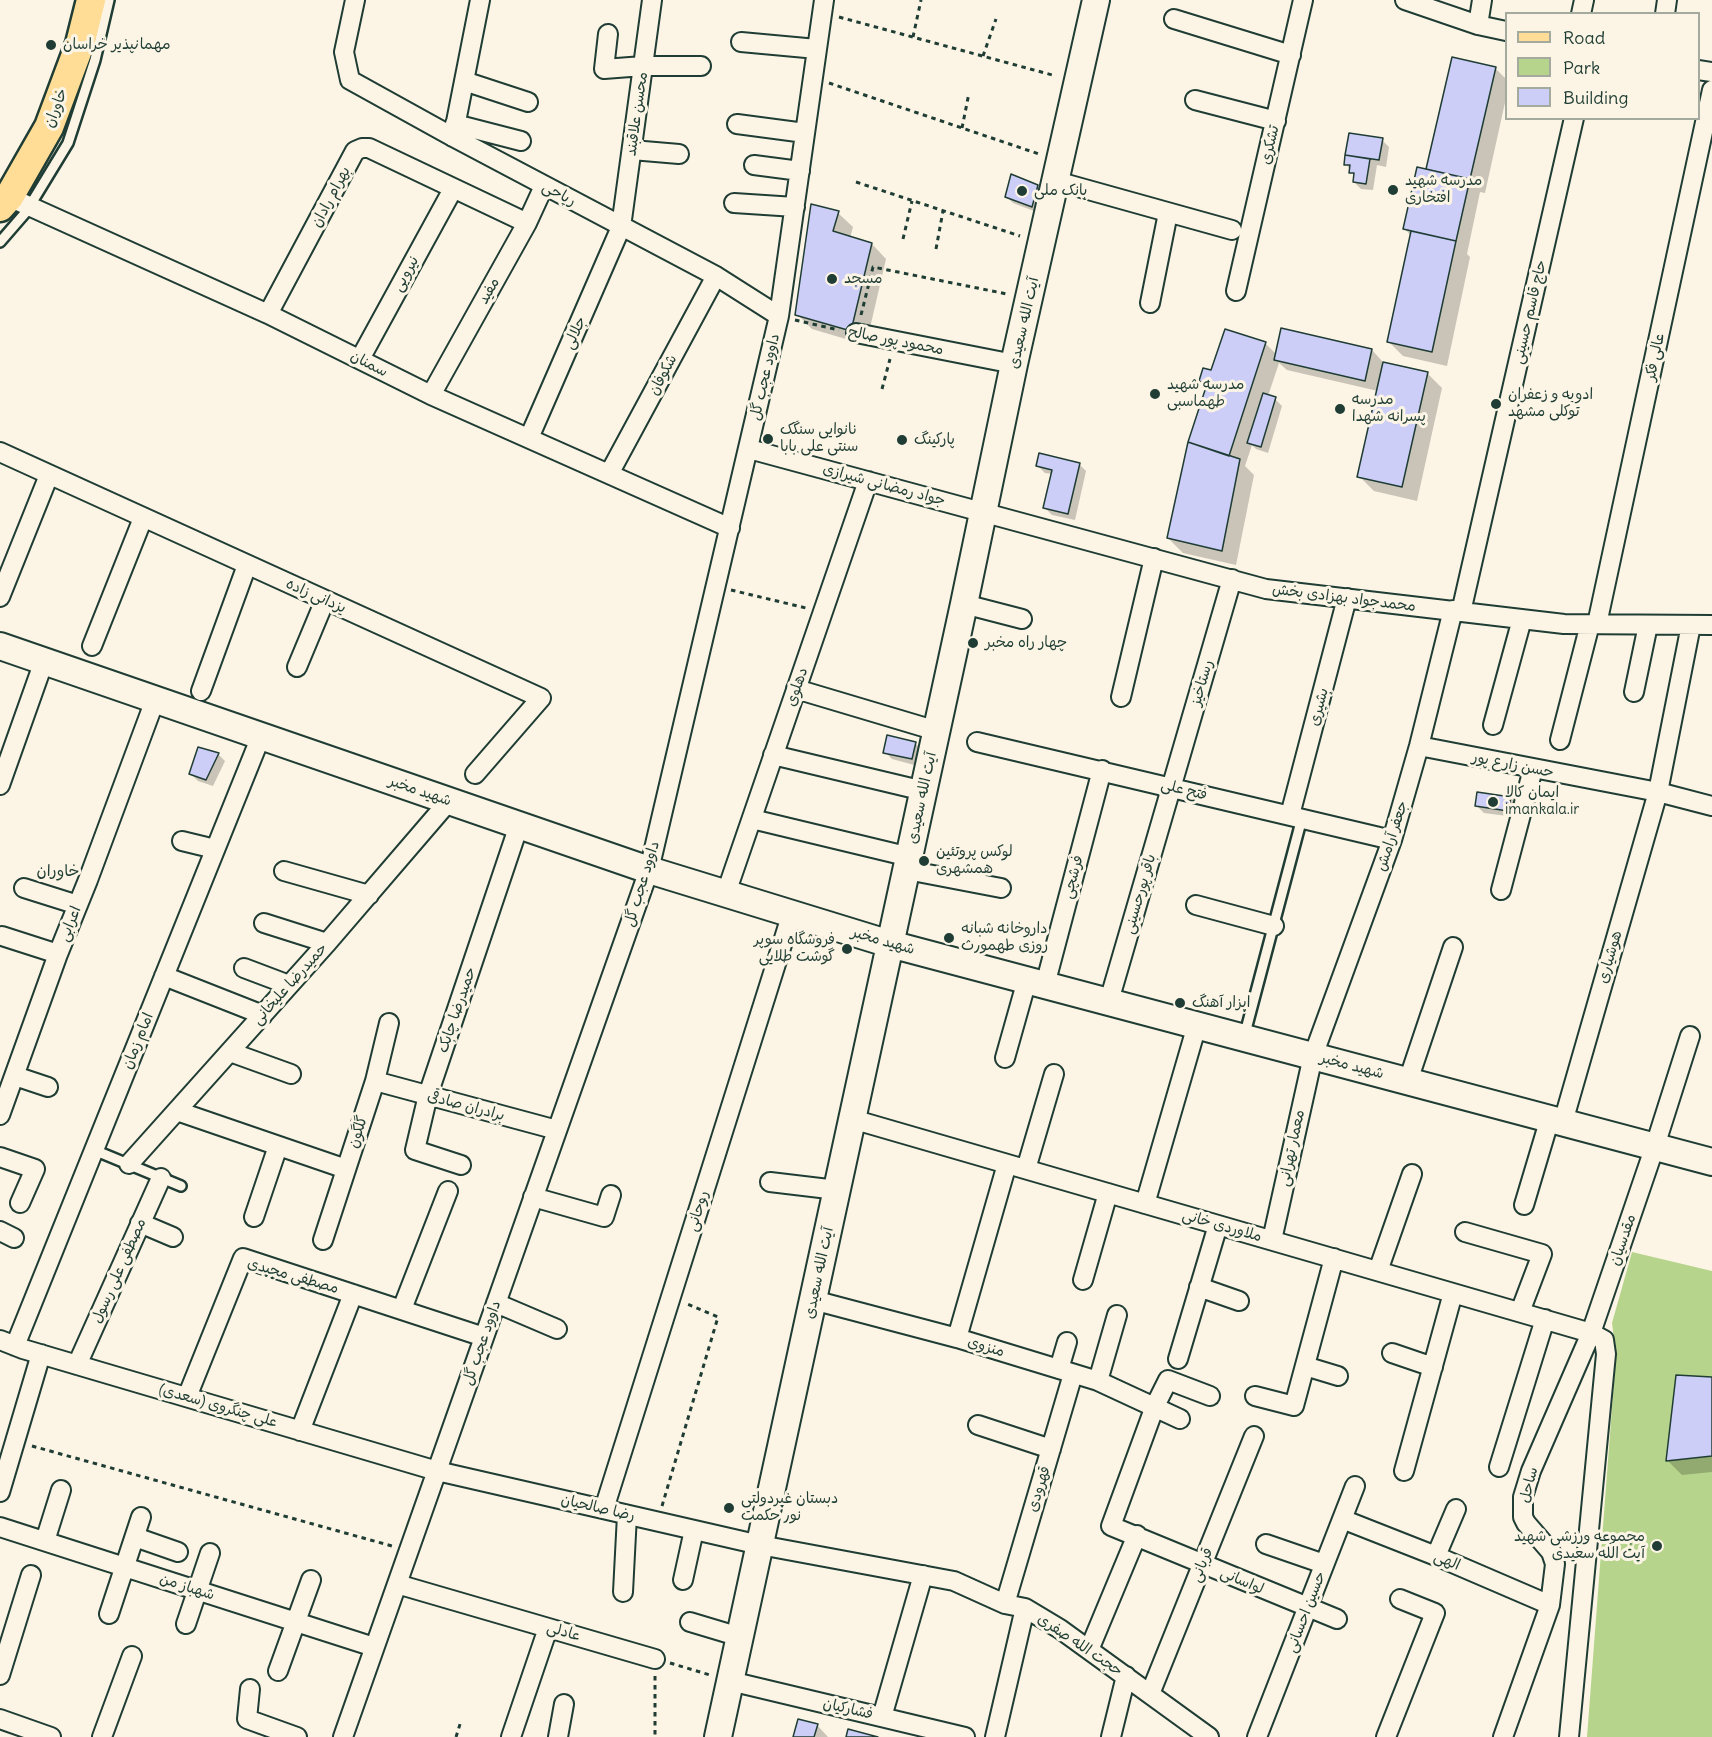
<!DOCTYPE html>
<html>
<head>
<meta charset="utf-8">
<style>
	body { margin:0 }
	#map { position:relative; width:1712px; height:1737px; overflow:hidden; background:#fcf5e5; font-family:Delius,sans-serif }
	canvas { display:block }
	.legend { position:absolute; left:1505px; top:12px; width:195px; height:108px; box-sizing:border-box; background:#fcf5e5; border:2px solid #a4ab9e; margin:0; padding:8px 10px; list-style:none; font-size:18px; color:#1f3d34 }
	.legend li { display:flex; align-items:center; gap:12px; height:30px }
	.legend b { width:30px; border:2px solid #a4ab9e }
</style>
</head>
<body>
<div id="map">
<canvas width="1712" height="1737"></canvas>
<ul class="legend">
<li><b style="height:8px;background:#ffdd96"></b>Road</li>
<li><b style="height:16px;background:#b7d48c"></b>Park</li>
<li><b style="height:16px;background:#cccef7"></b>Building</li>
</ul>
</div>
<script>
const context = document.querySelector('canvas').getContext('2d');
context.lineJoin = 'round';
function paint(path, color) { context.fillStyle = color; context.fill(path, 'evenodd'); }
function trace(path, color, width, dash) { context.strokeStyle = color; context.lineWidth = width; context.lineCap = dash ? 'butt' : 'round'; context.setLineDash(dash || []); context.stroke(path); }
function drawText(font, color, halo, rows, align = 'center') {
  context.font = font + ' Delius,"Playpen Sans Arabic",sans-serif'; context.lineWidth = 6; context.setLineDash([]); context.textBaseline = 'middle'; context.strokeStyle = halo; context.fillStyle = color; for (const [text, x, y, turn = 0] of rows) {
    context.save(); context.translate(x, y); context.rotate((+turn || 0) * Math.PI / 180); context.textAlign = isNaN(turn) ? turn : align; if (halo) context.strokeText(text, 0, 0); context.fillText(text, 0, 0); context.restore();
  }
}
paint(new Path2D(`
	M1632 1252 1712 1271V1737H1587L1616 1355 1612 1323Z`), '#b7d48c');
paint(new Path2D(`
	M1453 59 1495 68 1506 79V98L1485 193 1480 192 1467 254 1470 257 1447 366 1403 356 1389 342 1411 236 1405 229 1427 171Z
	M1350 134 1382 140 1389 147 1386 167 1377 165 1373 190 1361 189 1354 182 1355 177 1346 164Z
	M1038 186 1045 193 1039 213 1013 203 1006 196Z
	M838 213 853 227 850 238 872 244 886 259 866 345 812 329 797 314Z
	M1226 331 1266 344 1277 355 1372 350 1382 361V363L1427 373 1442 388 1417 501 1374 491 1359 476 1378 391 1287 370 1279 363 1268 396 1275 399 1282 406 1268 453 1256 449 1252 445 1245 466 1254 475 1236 565 1183 553 1168 538 1207 387 1201 381 1212 372Z
	M1079 464 1086 471 1075 520 1052 515 1045 508 1053 474 1045 473 1038 466Z
	M915 743 922 750 918 766 892 759 885 752Z
	M218 754 225 761 213 786 198 781 191 774Z
	M1479 794 1511 798 1518 805 1515 817 1484 813 1477 806Z
	M1712 1378V1472L1682 1475 1667 1460Z
	M817 1725 828 1737H795Z`), '#0003');
const building = new Path2D(`
	M1452 57 1496 67 1470 179 1426 169Z
	M1349 133 1383 138 1379 160 1345 155Z
	M1345 155 1370 159 1366 184 1353 182 1354 173H1349L1350 165H1344Z
	M1417 167 1470 179 1456 241 1403 229Z
	M1011 174 1038 185 1032 207 1005 197Z
	M811 204 839 211 833 231 872 243 851 331 795 315Z
	M1411 231 1456 241 1432 352 1387 342Z
	M1281 328 1372 349 1365 381 1274 360Z
	M1225 329 1266 342 1229 456 1188 442 1207 384 1199 381 1203 368 1211 370Z
	M1383 362 1428 372 1402 487 1357 477Z
	M1263 393 1276 397 1261 447 1247 443Z
	M1188 442 1240 459 1222 551 1167 538Z
	M1039 453 1080 463 1068 514 1043 508 1052 470 1036 466Z
	M887 735 916 742 912 759 883 753Z
	M198 747 219 753 206 780 189 774Z
	M1477 792 1511 797 1508 811 1475 806Z
	M1676 1375 1712 1377V1456L1666 1461Z
	M798 1719 818 1724 814 1737H793Z
	M848 1729 878 1737H846Z`);
paint(building, '#cccef7');
trace(building, '#1f3d34', 1.5);
const lane = new Path2D(`
	M0 242 26 212 68 143 95 60 109 0
	M1244 1037 1302 818
	M94 1150 181 1186`);
const street = new Path2D(`
	M355 0 344 52 350 80 453 137 716 276 779 316
	M1405 0 1478 25 1506 31
	M1581 14 1584 0
	M1665 14 1667 0
	M1174 19 1291 55
	M1478 25 1482 0
	M608 34 604 69 643 66H701
	M741 42 817 49
	M1698 70 1712 72
	M464 81 528 102
	M1195 100 1276 121
	M455 124 521 141
	M737 124 805 133
	M453 137 480 0
	M632 150 679 154
	M754 165 800 171
	M1056 181 1232 230
	M9 197 268 314 431 395 730 528
	M734 203 795 207
	M1236 291 1303 0
	M1150 303 1168 213
	M268 314 355 151 362 148H369L527 223
	M856 333 1014 364
	M360 359 453 189
	M431 395 527 223 544 186
	M529 438 621 227 652 0
	M749 449 1266 589 1564 624 1712 625
	M0 452 541 698 475 774
	M609 474 716 276
	M0 597 49 475
	M964 604 1022 619
	M1461 612 1574 118
	M1597 624 1712 90
	M92 646 143 518
	M297 667 325 600
	M796 689 937 731
	M201 691 247 565
	M1634 692 1648 625
	M1121 697 1154 558
	M1493 725 1522 619
	M1560 740 1590 624
	M977 742 1392 840
	M1419 746 1658 792 1712 806
	M773 755 924 791
	M0 785 44 661
	M1290 815 1347 598
	M752 819 910 857
	M182 841 215 849
	M907 870 1001 888
	M284 871 369 895
	M24 888 78 905
	M1501 890 1533 769
	M726 893 868 481
	M1196 905 1274 926
	M264 923 327 943
	M2 936 58 954
	M244 968 289 985
	M164 976 263 1015
	M1045 985 1102 770
	M1109 1001 1232 579
	M230 1052 291 1074
	M1005 1058 1027 980
	M15 1076 48 1087
	M375 1081 557 1130
	M1408 1081 1453 947
	M177 1111 346 1169
	M0 1115 58 954 88 880 155 700
	M852 1119 1591 1333 1604 1340 1606 1354 1569 1737
	M1563 1122 1658 792 1691 625
	M0 1157 35 1169 20 1203
	M129 1164 327 943 449 801
	M461 1165 415 1150 428 1095 519 825
	M1026 1169 1054 1074
	M770 1182 837 1190
	M533 1197 604 1217 611 1195
	M1145 1204 1197 1025
	M1524 1205 1550 1118
	M254 1217 278 1146
	M140 1223 173 1237
	M0 1231 14 1238
	M1465 1232 1542 1254 1520 1312
	M323 1240 375 1081 389 1023
	M1272 1240 1313 1056 1392 840 1419 746 1453 610
	M1378 1271 1412 1174
	M1083 1280 1108 1193
	M1199 1287 1239 1301
	M813 1300 957 1338 1098 1381 1180 1419
	M496 1303 557 1329
	M402 1309 448 1191
	M957 1338 1007 1164
	M0 1340 23 1349 437 1471 760 1545 954 1581 1005 1604 1025 1608 1060 1629 1209 1737
	M15 1346 261 736
	M1392 1353 1433 1367
	M1178 1359 1218 1225
	M77 1365 161 1178
	M1305 1366 1338 1376
	M1059 1369 1067 1342
	M1098 1381 1117 1315
	M1210 1396 1168 1380 1155 1406 1111 1526 1337 1619
	M1255 1396 1294 1406 1334 1258
	M187 1397 243 1258 484 1337
	M978 1425 1051 1449
	M300 1431 353 1294
	M1499 1467 1545 1319
	M1404 1471 1453 1293
	M0 1492 41 1354
	M604 1509 792 913
	M1342 1519 1436 1556 1550 1605
	M0 1527 374 1647
	M135 1537 178 1552
	M45 1541 61 1490
	M1266 1544 1324 1564
	M1436 1556 1456 1509
	M683 1580 694 1530
	M397 1584 655 1659
	M623 1592 627 1515
	M1005 1604 1073 1374
	M109 1614 141 1517
	M690 1622 740 1637
	M186 1624 210 1553
	M1089 1650 1137 1535
	M278 1671 311 1580
	M0 1675 31 1575
	M730 1681 965 1737
	M250 1689 247 1719 297 1737
	M1150 1694 1254 1436
	M882 1717 923 1575
	M0 1719 51 1737
	M102 1737 132 1656
	M343 1737 649 870 779 316 824 0
	M511 1737 548 1628
	M558 1737 564 1704
	M995 1737 1025 1608
	M1111 1737 1126 1676
	M1257 1737 1355 1486
	M1386 1737 1435 1613 1400 1599
	M1503 1737 1550 1605 1555 1564 1551 1552 1526 1523 1523 1517V1497L1531 1471 1591 1333 1655 1146 1690 1036`);
const secondary = new Path2D(`
	M0 646 649 870 890 944 1712 1162
	M718 1737 964 604 1014 364 1096 0`);
const primary = new Path2D(`
	M0 207 9 197 49 127 80 44 91 0`);
trace(lane, '#1f3d34', 14);
trace(street, '#1f3d34', 22);
trace(secondary, '#1f3d34', 30);
trace(primary, '#1f3d34', 33);
trace(new Path2D(`
	M839 17 1056 76
	M913 37 921 0
	M983 56 996 19
	M829 83 1039 154
	M962 128 969 93
	M856 182 1020 236
	M903 239 912 201
	M936 249 943 211
	M861 315 873 267 1007 294
	M795 320 839 330
	M882 389 890 359
	M731 590 806 608
	M32 1446 392 1546
	M662 1506 718 1317 687 1304
	M670 1663 710 1675
	M655 1676V1737
	M456 1737 461 1721`), '#1f3d34', 3, [4.5, 4.5]);
trace(lane, '#fcf5e5', 9);
trace(street, '#fcf5e5', 18);
trace(secondary, '#fcf5e5', 26);
trace(primary, '#ffdd96', 28);
for (const [x, y, r, color] of [
	[51,45,6,"#1f3d34"],
	[1393,190,6,"#1f3d34"],
	[1022,191,6,"#1f3d34"],
	[832,279,6,"#1f3d34"],
	[1155,394,6,"#1f3d34"],
	[1496,404,6,"#1f3d34"],
	[1340,409,6,"#1f3d34"],
	[768,439,6,"#1f3d34"],
	[902,440,6,"#1f3d34"],
	[973,643,6,"#1f3d34"],
	[1493,802,6,"#1f3d34"],
	[924,861,6,"#1f3d34"],
	[949,938,6,"#1f3d34"],
	[847,949,6,"#1f3d34"],
	[1180,1003,6,"#1f3d34"],
	[729,1508,6,"#1f3d34"],
	[1657,1546,6,"#1f3d34"]
]) { const dot = new Path2D(); dot.arc(x, y, r, 0, 2 * Math.PI); context.fillStyle = color; context.fill(dot); trace(dot, '#fcf5e5', 2); }
drawText('15px', '#1f3d34', '#fcf5e5', [
	["مهمانپذیر خراسان",63,45],
	["مدرسه شهید",1405,181],
	["افتخاری",1405,198],
	["بانک ملی",1034,191],
	["مسجد",844,279],
	["مدرسه شهید",1167,385],
	["طهماسبی",1167,402],
	["ادویه و زعفران",1508,395],
	["توکلی مشهد",1508,412],
	["مدرسه",1352,400],
	["پسرانه شهدا",1352,417],
	["نانوایی سنگک",780,430],
	["سنتی علی بابا",780,447],
	["پارکینگ",914,440],
	["چهار راه مخبر",985,643],
	["ایمان کالا",1505,793],
	["imankala.ir",1505,810],
	["لوکس پروتئین",936,852],
	["همشهری",936,869],
	["داروخانه شبانه",961,929],
	["روزی طهمورث",961,946],
	["فروشگاه سوپر",835,940,"right"],
	["گوشت طلایی",835,957,"right"],
	["ابزار آهنگ",1192,1003],
	["دبستان غیردولتی",741,1499],
	["نور حکمت",741,1516],
	["مجموعه ورزشی شهید",1645,1537,"right"],
	["آیت‌ الله سعیدی",1645,1554,"right"]
], 'left');
drawText('15px', '#1f3d34', '#fcf5e5', [
	["خاوران",56,108,-69],
	["محسن علاقبند",637,114,-82],
	["تشکری",1270,145,-77],
	["ریاحی",559,194,28],
	["بهرام رادان",331,197,-62],
	["نیرویی",406,274,-61],
	["مفید",489,291,-61],
	["حاج قاسم حسینی",1530,312,-77],
	["آیت الله سعیدی",1024,323,-77],
	["جلالی",575,333,-66],
	["محمود پور صالح",896,341,11],
	["عالی فکر",1655,357,-78],
	["سمنان",369,364,27],
	["شکوفان",663,375,-62],
	["داوود عجب گل",765,377,-77],
	["جواد رمضانی شیرازی",884,485,15],
	["یزدانی زاده",316,596,24],
	["محمدجواد بهزادی بخش",1344,598,7],
	["رستاخیز",1202,683,-74],
	["دهلوی",797,687,-71],
	["بشیری",1319,707,-75],
	["حسن زارع پور",1513,765,11],
	["فتح علی",1184,790,14],
	["شهید مخبر",420,791,19],
	["آیت الله سعیدی",922,798,-78],
	["جعفر آرامش",1392,836,-72],
	["فرشچی",1073,877,-75],
	["داوود عجب گل",642,884,-73],
	["باقر پورحسینی",1140,894,-74],
	["اعرابی",70,924,-68],
	["شهید مخبر",883,941,16],
	["هوشیاری",1610,957,-74],
	["حمیدرضا علیخانی",290,984,-48],
	["حمیدرضا چابک",457,1010,-71],
	["امام زمان",138,1041,-68],
	["شهید مخبر",1352,1066,15],
	["برادران صادقی",466,1106,15],
	["گلگون",358,1132,-72],
	["معمار تهرانی",1292,1148,-78],
	["روحانی",698,1211,-73],
	["ملاوردی خانی",1222,1226,16],
	["مقدسیان",1623,1240,-71],
	["مصطفی علی رسول",119,1271,-66],
	["آیت الله سعیدی",819,1273,-78],
	["مصطفی مجیدی",293,1276,16],
	["داوود عجب گل",482,1343,-71],
	["منزوی",986,1347,17],
	["علی چنگروی (سعدی)",218,1406,16],
	["ساحل",1529,1485,-76],
	["قهرودی",1039,1489,-73],
	["رضا صالحیان",598,1508,13],
	["الهی",1447,1561,23],
	["قربانی",1202,1565,-68],
	["لواسانی",1242,1581,23],
	["شهباز من",187,1587,18],
	["حسین احسانی",1306,1612,-69],
	["عادلی",564,1632,16],
	["حجت الله صفری",1080,1645,34],
	["فشارکیان",848,1709,13]
]);
drawText('16px', '#1f3d34', '#fcf5e5', [
	["خاوران",58,871]
]);
</script>
</body>
</html>
